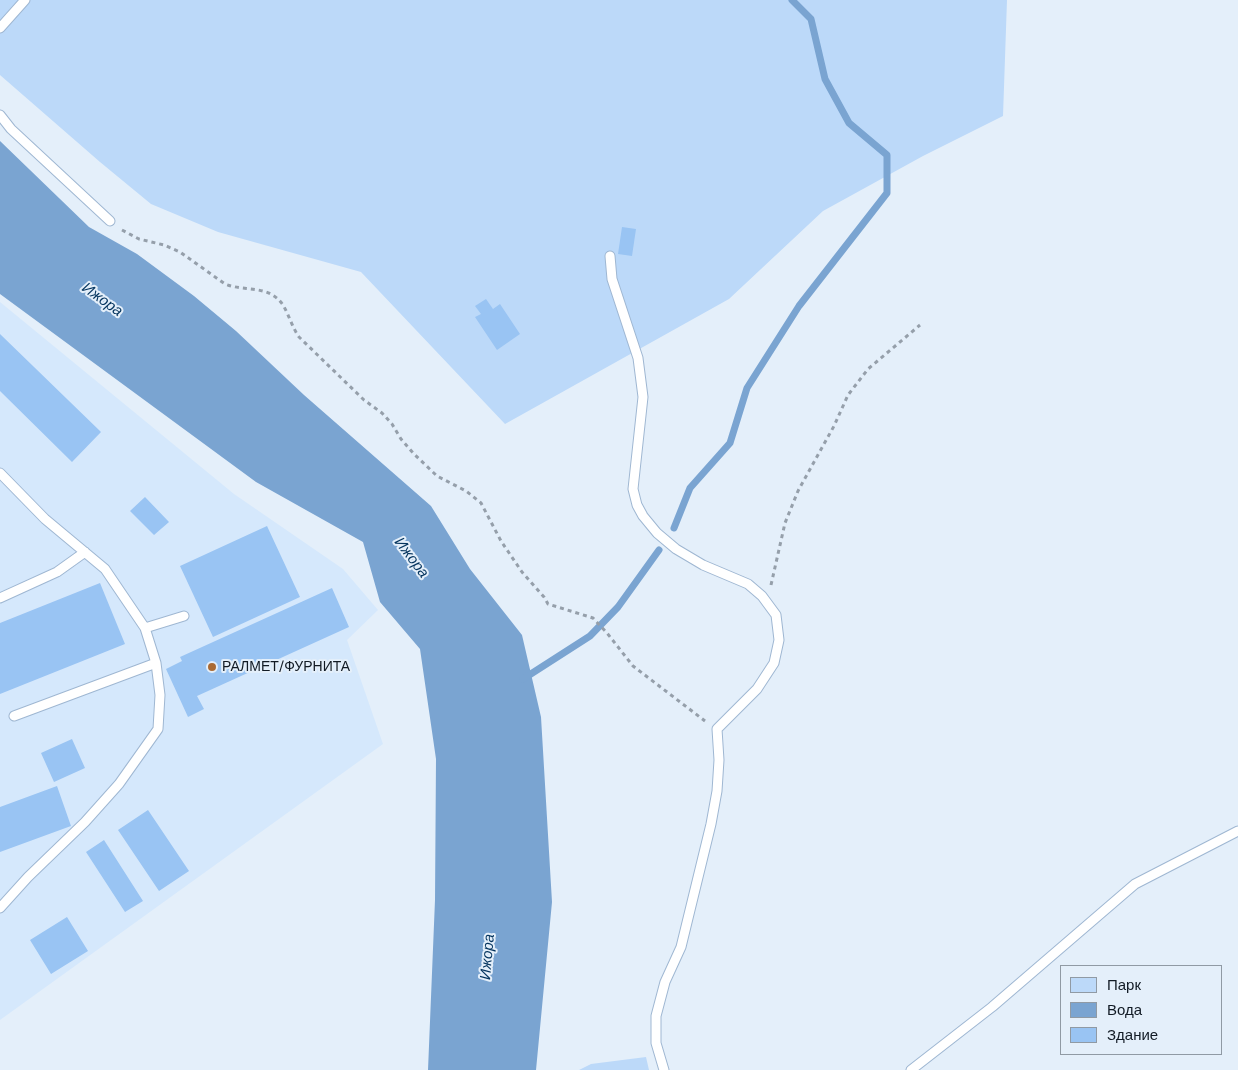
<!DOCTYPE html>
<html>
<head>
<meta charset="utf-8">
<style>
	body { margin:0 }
	#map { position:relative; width:1238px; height:1070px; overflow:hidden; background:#e4effa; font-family:"DM Sans",sans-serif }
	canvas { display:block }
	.legend { position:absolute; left:1060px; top:965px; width:162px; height:90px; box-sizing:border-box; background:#e4effa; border:1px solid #909aa4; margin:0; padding:6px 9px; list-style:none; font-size:15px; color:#111a24 }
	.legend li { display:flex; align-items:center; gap:10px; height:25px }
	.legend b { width:25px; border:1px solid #909aa4 }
</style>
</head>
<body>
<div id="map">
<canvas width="1238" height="1070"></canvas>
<ul class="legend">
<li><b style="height:14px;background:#bcd9f9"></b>Парк</li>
<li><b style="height:14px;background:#7aa4d1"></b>Вода</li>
<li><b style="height:14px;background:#99c4f3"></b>Здание</li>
</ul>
</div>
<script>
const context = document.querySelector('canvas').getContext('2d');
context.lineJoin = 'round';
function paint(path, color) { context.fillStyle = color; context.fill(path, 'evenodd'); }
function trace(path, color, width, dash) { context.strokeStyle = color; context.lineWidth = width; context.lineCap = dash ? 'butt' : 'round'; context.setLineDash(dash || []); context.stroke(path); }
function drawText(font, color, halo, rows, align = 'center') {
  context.font = font + ' "DM Sans",sans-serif'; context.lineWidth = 4; context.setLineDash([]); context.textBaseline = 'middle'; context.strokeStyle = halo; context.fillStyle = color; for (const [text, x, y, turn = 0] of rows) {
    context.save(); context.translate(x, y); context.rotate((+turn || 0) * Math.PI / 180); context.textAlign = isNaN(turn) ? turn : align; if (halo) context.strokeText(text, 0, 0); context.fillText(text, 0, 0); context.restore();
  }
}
paint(new Path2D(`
	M0 302 234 494 343 569 378 610 347 640 383 744 0 1020Z`), '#d5e8fc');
paint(new Path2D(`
	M0 0H1007L1003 116 923 156 823 211 729 299 505 424 361 272 218 232 151 204 100 162 0 75Z
	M646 1057 649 1070H579L591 1064Z`), '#bcd9f9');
paint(new Path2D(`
	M0 141 89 227 137 254 194 296 236 331 304 395 431 506 470 569 522 635 541 717 552 902 536 1070H428L435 900 436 759 420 649 380 602 363 542 256 482 0 294Z`), '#7aa4d1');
trace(new Path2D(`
	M674 528 690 488 730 443 747 388 799 306 887 193V155L849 123 825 79 811 19 792 0
	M523 679 590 636 618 607 659 550`), '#7aa4d1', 7);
paint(new Path2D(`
	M622 227 636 229 632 256 618 254Z
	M486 299 493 309 500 304 520 334 497 350 475 317 481 314 475 306Z
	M0 334 101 432 72 462 0 391Z
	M145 497 169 522 154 535 130 511Z
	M267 526 300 597 213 637 180 566Z
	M100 583 125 644 0 694V623Z
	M332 588 349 627 197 696 204 709 188 717 166 669 182 661 180 657Z
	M72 739 85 768 54 782 41 753Z
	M57 786 71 826 0 852V807Z
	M148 810 189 871 159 891 118 830Z
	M104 840 143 901 125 912 86 852Z
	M67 917 88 951 51 974 30 940Z`), '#99c4f3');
const service = new Path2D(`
	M0 28 25 0
	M0 115 11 129 110 221
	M610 256 612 279 638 358 643 397 633 489 637 505 643 516 657 533 676 549 703 565 748 584 762 596 776 615 779 640 774 663 757 689 717 729 719 760 717 791 711 824 681 947 665 982 656 1016V1043L664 1070
	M0 473 45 519 105 569 145 628 156 663 160 695 158 729 119 784 85 822 28 877 0 908
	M0 598 57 572 85 552
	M145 628 184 616
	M14 716 156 663
	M911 1070 992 1007 1135 884 1238 831`);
trace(service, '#9fb7d2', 11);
trace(new Path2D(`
	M122 230 139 239 164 245 180 252 225 284C244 292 269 284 283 305 289 315 292 327 299 337L364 400 382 413 392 424 401 439 414 454 437 476 466 491 481 503 501 541 522 572 544 597 548 604 593 618 607 633 633 666 705 721
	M771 585 785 523 798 491 834 426 848 395 868 369 920 325`), '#959faa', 3, [4, 4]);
trace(service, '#fff', 9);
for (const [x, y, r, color] of [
	[212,667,5,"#aa6a33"]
]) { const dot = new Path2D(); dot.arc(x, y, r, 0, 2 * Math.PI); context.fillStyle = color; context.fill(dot); trace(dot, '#e4effa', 2); }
drawText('14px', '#111a24', '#e4effa', [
	["РАЛМЕТ/ФУРНИТА",222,667]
], 'left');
drawText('italic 15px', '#04345e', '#e4effa', [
	["Ижора",102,300,36],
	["Ижора",411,558,53],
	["Ижора",488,957,-85]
]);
</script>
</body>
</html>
